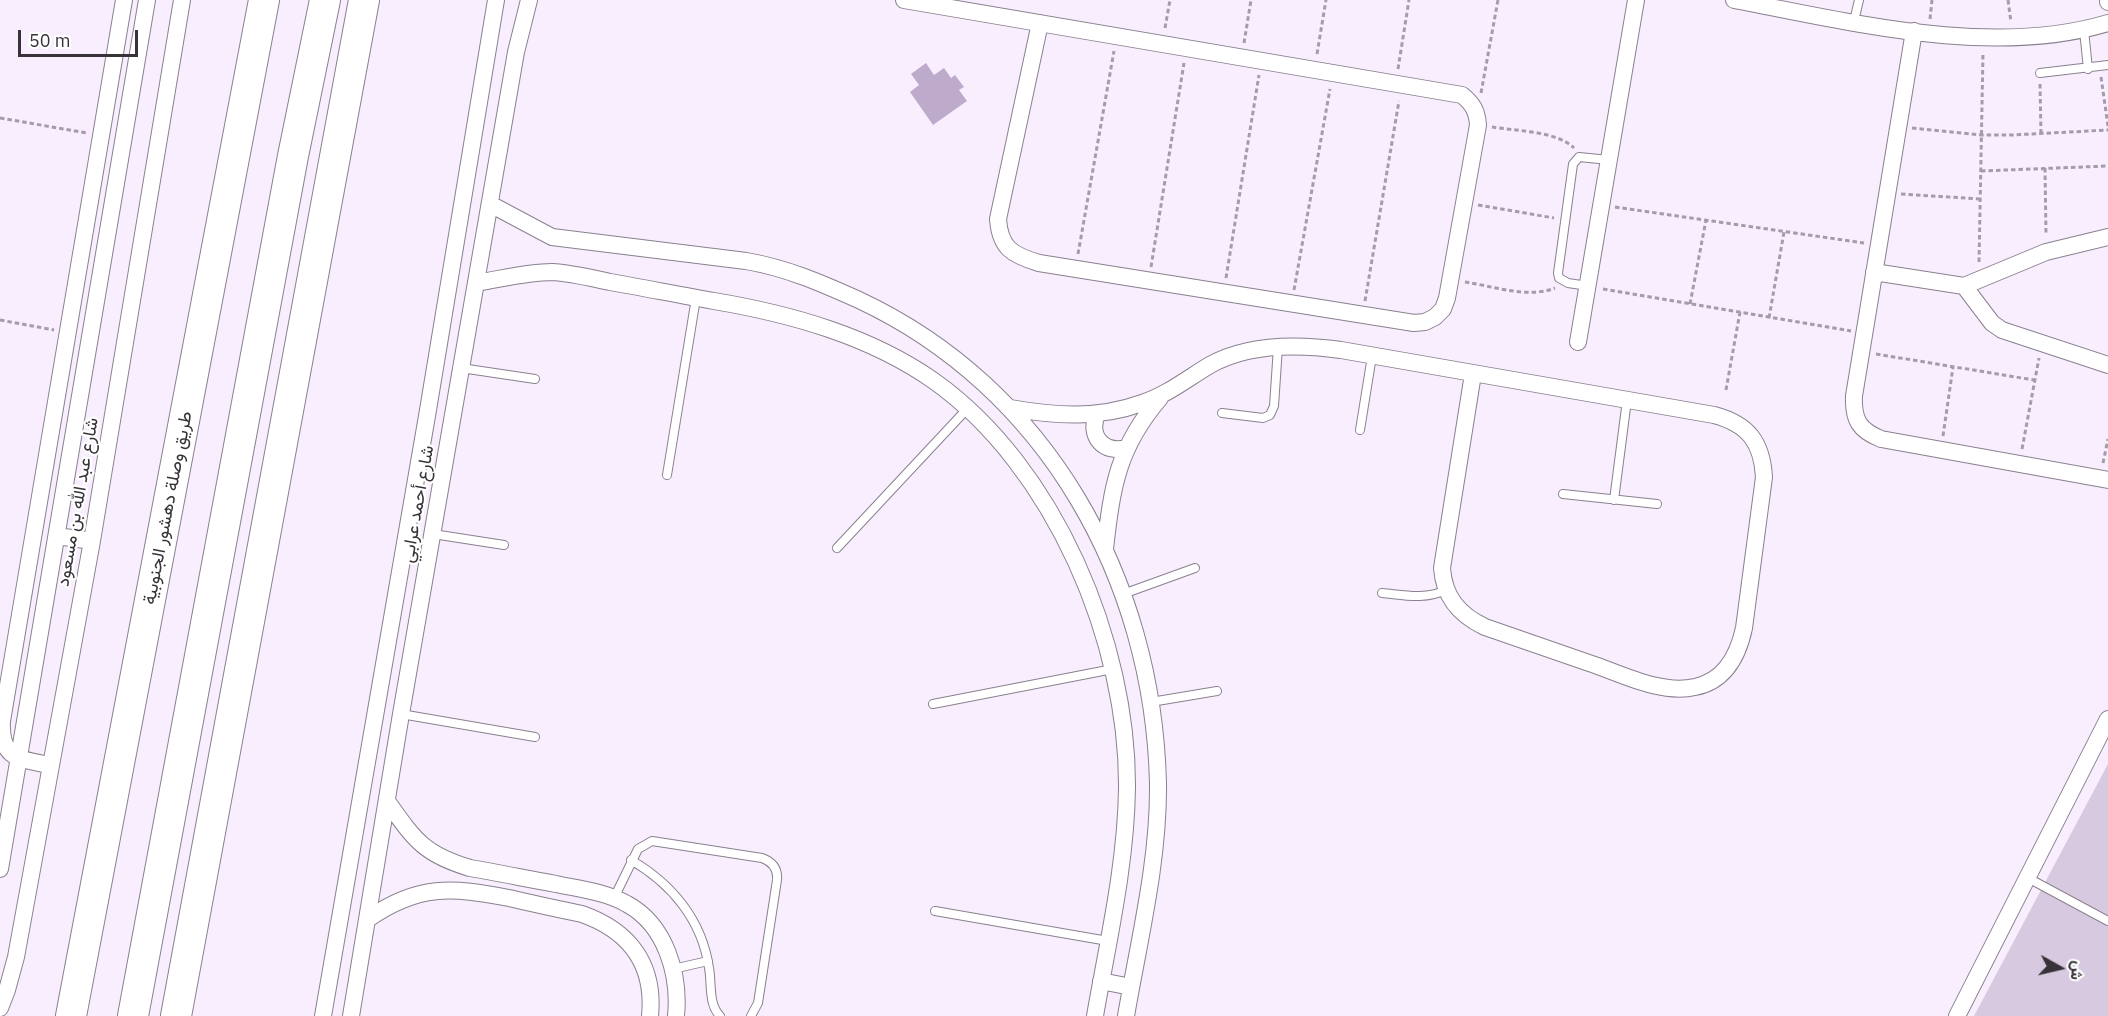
<!DOCTYPE html>
<html>
<head>
<meta charset="utf-8">
<style>
	body { margin:0 }
	#map { position:relative; width:2108px; height:1016px; overflow:hidden; background:#f8eefe; font-family:"IBM Plex Sans",Vazirmatn,sans-serif }
	canvas { display:block }
	.north { position:absolute; left:2030px; top:938px; width:60px; height:60px; -webkit-text-stroke:4px #fff; paint-order:stroke; rotate:98deg; font-size:16px; font-weight:700; line-height:24px; text-align:center; color:#373339 }
	.north::after { content:''; display:block; margin:auto; width:21px; height:27px; background:#373339; clip-path:polygon(50% 0,100% 100%,50% 72%,0 100%) }
	.scale { position:absolute; left:18px; top:30px; width:120px; height:27px; box-sizing:border-box; border:3px solid #373339; border-top:0; padding-left:8px; font-size:18px; line-height:21px; white-space:nowrap; color:#373339; -webkit-text-stroke:4px #fff; paint-order:stroke }
</style>
</head>
<body>
<div id="map">
<canvas width="2108" height="1016"></canvas>
<div class="north">ش</div>
<div class="scale">50 m</div>
</div>
<script>
const context = document.querySelector('canvas').getContext('2d');
context.lineJoin = 'round';
function paint(path, color) { context.fillStyle = color; context.fill(path, 'evenodd'); }
function trace(path, color, width, dash) { context.strokeStyle = color; context.lineWidth = width; context.lineCap = dash ? 'butt' : 'round'; context.setLineDash(dash || []); context.stroke(path); }
function drawText(font, color, halo, rows, align = 'center') {
  context.font = font + ' "IBM Plex Sans",Vazirmatn,sans-serif'; context.lineWidth = 4.5; context.setLineDash([]); context.textBaseline = 'middle'; context.strokeStyle = halo; context.fillStyle = color; for (const [text, x, y, turn = 0] of rows) {
    context.save(); context.translate(x, y); context.rotate((+turn || 0) * Math.PI / 180); context.textAlign = isNaN(turn) ? turn : align; if (halo) context.strokeText(text, 0, 0); context.fillText(text, 0, 0); context.restore();
  }
}
paint(new Path2D(`
	M2108 764V1016H1974Z`), '#d7cae0');
paint(new Path2D(`
	M926 63 934 75 944 68 951 78 955 75 964 87 959 90 967 101 933 125 910 92 919 85 911 74Z`), '#beaacb');
const lane = new Path2D(`
	M1854 21 1859 0
	M2084 30 2088 69
	M2040 73 2108 65
	M1588 286 1568 283 1559 278 1558 273 1573 164 1579 157 1609 160
	M461 368 535 379
	M1222 413 1263 418 1270 415 1274 406 1278 347
	M1360 430 1372 356
	M667 475 696 298
	M1563 494 1657 504
	M1614 500 1627 400
	M433 534 504 545
	M837 548 967 409
	M1382 593C1404 595 1425 600 1446 590
	M1123 594 1195 568
	M1151 702 1217 691
	M933 704 1113 669
	M401 714 535 737
	M631 860C672 884 702 920 709 968 712 983 708 1004 720 1016
	M2028 878 2108 921
	M614 898 638 849 652 841 762 858C773 862 778 869 777 880L758 1003 751 1016
	M935 911 1108 941
	M673 969 708 961`);
const street = new Path2D(`
	M904 0 1462 95C1473 104 1477 111 1478 125L1447 298 1443 309 1435 317 1425 322 1414 323 1039 263C1012 255 1000 248 998 219L1040 23
	M1734 0C1851 22 1991 58 2108 23
	M2108 0V2
	M1914 31 1854 396C1853 420 1859 430 1881 439L2108 480
	M490 204 552 237 746 261C787 268 821 283 859 300 1047 388 1153 579 1158 783 1159 861 1139 940 1126 1016
	M1874 272 1964 286 1992 323 2002 330 2108 365
	M476 283C501 279 527 272 552 272 571 273 591 278 610 282 645 288 679 295 714 301 791 314 870 336 934 381 1055 467 1128 643 1127 788 1126 865 1108 941 1095 1016
	M1964 286 2046 252 2108 237
	M1578 342 1636 0
	M1010 408C1055 416 1098 419 1142 403 1167 395 1188 378 1210 365 1249 343 1298 344 1341 350L1714 415C1748 424 1762 442 1764 477L1744 628C1738 656 1725 681 1695 687 1660 695 1620 673 1589 663 1554 651 1519 639 1485 627 1459 615 1444 597 1442 568L1473 374
	M1097 414C1088 436 1103 454 1127 448
	M57 536 92 541
	M1105 549C1112 486 1118 447 1160 398
	M50 765C20 759 0 760 2 721L124 0
	M387 801C414 839 423 854 470 868 499 873 528 879 556 884 580 889 606 892 627 904 666 925 680 975 676 1016
	M0 869 147 0
	M368 919C418 884 452 887 509 898 534 904 558 909 582 914 630 931 655 965 650 1016
	M1101 981 1131 987
	M0 1008 7 990 16 957 92 541 182 0
	M323 1016 427 416 496 0
	M351 1016 401 714 516 52 529 0
	M1957 1016 2108 719`);
const highway = new Path2D(`
	M71 1016 264 0
	M133 1016 293 156 325 0
	M176 1016 364 0`);
trace(lane, '#8a818f', 10);
trace(street, '#8a818f', 18);
trace(highway, '#8a818f', 32);
trace(new Path2D(`
	M2008 0 2011 22
	M1930 19 1932 0
	M1165 28 1170 0
	M1244 43 1251 0
	M1317 54 1326 0
	M1398 69 1409 0
	M2101 77 2108 126
	M2040 84 2041 135
	M1481 93 1498 0
	M0 118 87 133
	M1492 127C1516 131 1557 131 1574 148
	M1912 128 1982 135H2012L2108 130
	M2045 168 2046 235
	M1981 171 2108 166
	M1901 194 1980 199
	M1478 205 1554 218
	M1615 207 1864 243
	M1078 254 1114 51
	M1979 262 1983 53
	M1151 267 1184 63
	M1226 278 1259 75
	M1465 282C1493 286 1528 299 1555 288
	M1603 289 1851 331
	M1294 290 1330 89
	M1365 301 1399 101
	M1690 304 1706 220
	M1769 318 1784 232
	M0 320 54 330
	M1876 354 2034 380
	M1726 390 1740 312
	M1943 436 1953 367
	M2022 449 2039 358
	M2103 463 2108 439`), '#a49da9', 3, [4.5, 3]);
trace(lane, '#fff', 8);
trace(street, '#fff', 16);
trace(highway, '#fff', 30);
drawText('18px', '#373339', '#fff', [
	["شارع عبد الله بن مسعود",78,502,-80],
	["شارع أحمد عرابي",418,504,-80],
	["طريق وصلة دهشور الجنوبية",168,508,-79]
]);
</script>
</body>
</html>
